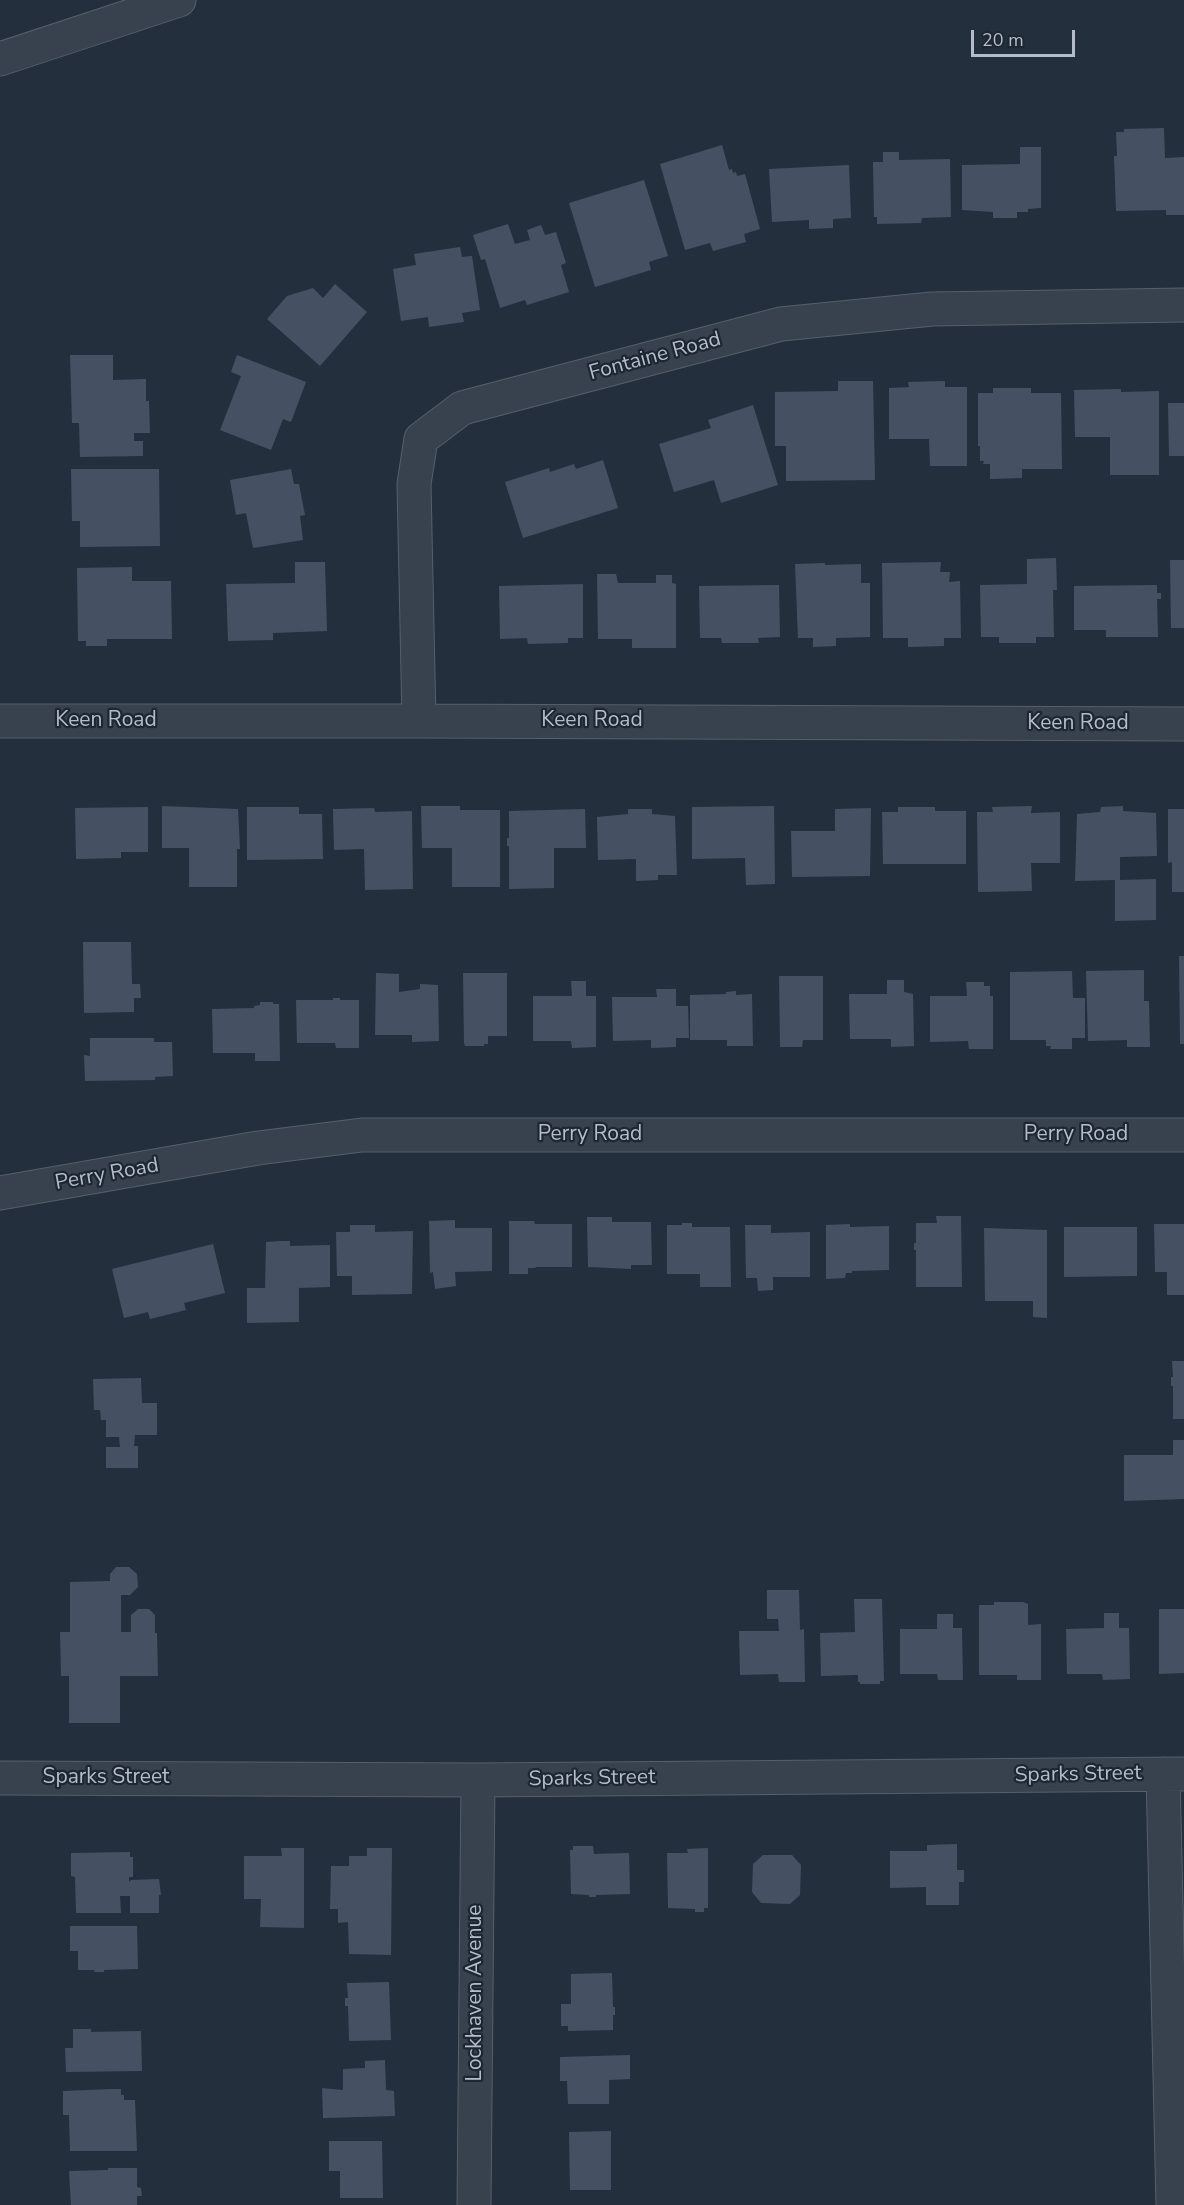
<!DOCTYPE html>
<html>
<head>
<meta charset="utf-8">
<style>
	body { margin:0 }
	#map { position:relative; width:1184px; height:2205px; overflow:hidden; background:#242f3e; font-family:"Nunito Sans",sans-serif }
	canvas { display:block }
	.scale { position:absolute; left:971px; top:30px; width:104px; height:27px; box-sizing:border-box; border:3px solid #b4bcc9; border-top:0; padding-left:8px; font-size:18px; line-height:21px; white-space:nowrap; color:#b4bcc9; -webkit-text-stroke:4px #1d2633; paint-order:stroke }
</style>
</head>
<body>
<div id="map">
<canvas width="1184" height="2205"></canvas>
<div class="scale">20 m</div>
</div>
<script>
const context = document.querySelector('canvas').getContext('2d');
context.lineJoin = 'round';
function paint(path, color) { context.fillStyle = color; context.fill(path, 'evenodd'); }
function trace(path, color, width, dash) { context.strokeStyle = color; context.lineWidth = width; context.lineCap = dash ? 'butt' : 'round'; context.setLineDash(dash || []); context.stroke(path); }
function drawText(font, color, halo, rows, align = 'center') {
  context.font = font + ' "Nunito Sans",sans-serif'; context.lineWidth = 4.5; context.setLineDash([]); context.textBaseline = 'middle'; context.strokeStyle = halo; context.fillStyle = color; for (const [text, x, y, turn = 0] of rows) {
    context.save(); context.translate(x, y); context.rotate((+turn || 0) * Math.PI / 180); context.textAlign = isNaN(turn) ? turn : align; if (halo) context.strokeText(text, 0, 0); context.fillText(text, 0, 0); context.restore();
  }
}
paint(new Path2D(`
	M1164 128 1165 158 1184 157V215H1166V210L1116 211 1114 156H1117L1116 132H1124V129Z
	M722 145 729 170 732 169 733 173 736 172 737 176 745 174 760 229 744 234 746 242 713 251 710 243 685 250 660 164Z
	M1020 147H1041V208L1028 209V212H1017V218H993V212L962 210V165L1020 164Z
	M883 152H899V160L950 159 951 217 922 218 921 223 877 224V217H874L873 162H883Z
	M849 165 851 218 833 219V228L809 229V220L772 222 769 169Z
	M644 180 668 256 649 262 651 270 595 287 569 203Z
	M508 224 515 244 530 240 527 230 541 225 545 235 556 232 566 263 561 265 569 292 527 305 525 300 500 308 485 259 481 260 473 235Z
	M460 247 462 257 472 256 480 310 462 313 464 322 429 327 428 317 401 321 393 269 416 265 414 254Z
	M335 284 367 312 320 366 267 319 287 296 313 288 323 298Z
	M70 355H113V380L146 379V401H149L150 433H134V441H143V456L80 457 79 423H72Z
	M237 355 306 382 291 422 283 419 271 450 220 430 241 376 231 372Z
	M838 381H873L875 480 786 481V446H775V392L838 391Z
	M945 381V387H967V466H930L929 439H889V388L909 387 908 382Z
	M993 388H1031V393H1061L1062 469H1022V478L990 479V464H983L984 461H980V446H978V393H993Z
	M1121 389V392L1159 391V475H1110V437H1075L1074 390Z
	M1168 403H1184V456H1169Z
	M753 405 778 485 721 503 714 480 674 492 659 444 711 428 708 420Z
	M603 460 618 508 523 538 505 482 549 468 550 472 574 464 576 469Z
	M71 469H159L160 546 80 547V521H72Z
	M291 469 294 484H299L305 515 300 516 303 540 253 548 246 513 236 515 230 480Z
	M1056 558 1057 590H1053L1054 637H1036V643H999V637H981L980 585 1027 584V559Z
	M1170 560H1184V628H1171Z
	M295 562H325L327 631 273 633V640L228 641 226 584 295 583Z
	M941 562 940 572H950L949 582 960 581 961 638H944V646L908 647V638H883L882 563Z
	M825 563V565L861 564V583H870V637L836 638V646L813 647V638H798L795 564Z
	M132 567V581H171L172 639H107V646H86V641H78L77 568Z
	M597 574H616L618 583H656V575H672V583L676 584V648H632V639H598Z
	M583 584V638H568V643L528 644 527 638 500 639 499 586Z
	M779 585 780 637 758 638 759 643H722L721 638H700L699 586Z
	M1157 585V593H1161V599H1157L1158 637H1106V630H1074V586Z
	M162 806 238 809 240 849H237V887H189V848H162Z
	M421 806H460V810H500V887H452V848H422Z
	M774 806 775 884 746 885 745 858 692 859V807Z
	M1032 806 1031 813 1060 812V863H1031L1032 891 978 892 977 812H993L992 807Z
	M1123 806V811L1156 813 1157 856 1120 857V880L1156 879V920L1115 921V880L1075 881 1077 814 1100 812 1101 807Z
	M148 807V852H121V858L76 859 75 808Z
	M247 807H299V814H322L323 859 247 860Z
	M898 807H935V811H966V864H883L882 812H898Z
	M374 808 375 812 412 811 413 889 365 890 364 849 334 850 333 809Z
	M871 808 870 876 792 877 791 831H835V809Z
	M585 809 586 848H554V888L509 889V846H507V838H509V811Z
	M628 809H652V814L675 816 677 875H658V880L636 881V859L598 860 597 817 628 814Z
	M1168 809H1184V892H1172V862L1168 863Z
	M83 942H131L132 984H140L141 998H134V1012L84 1013Z
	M1179 956H1184V1044H1180Z
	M1144 970V1001H1149L1150 1047H1127V1040L1088 1041 1086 971Z
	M1072 971 1073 998H1085V1038H1072V1049H1050L1051 1046H1046V1040H1010V972Z
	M376 973 399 974V992L420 989V984L438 985 439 1041 412 1042V1035H375Z
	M463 973H507V1036H488V1044H484V1046H465L464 1043Z
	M779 976H823V1040H803L802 1047H780Z
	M887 980H904V992L913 994 914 1046 891 1047V1039H850L849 994H887Z
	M571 981H586V996H596V1047L572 1048 571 1041H533V996H572Z
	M966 982H984V986H990V996H993V1049H969L968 1041 930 1042V996H967Z
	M656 989H676V1006H688L689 1038H676V1047L651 1048V1040L613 1041 612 997H657Z
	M736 991V995L752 994 753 1046H727V1040H690V995L726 994V992Z
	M333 998H340V1000H359V1048H336L335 1043H297L296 1000H333Z
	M260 1002H273V1004H279L280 1061H255V1053H213L212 1009 254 1008V1006L260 1005Z
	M90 1038H154V1042H172L173 1076 155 1077V1080L85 1081 84 1055 90 1056Z
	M936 1216H961L962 1287H916V1250H914V1243H916V1223H937Z
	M587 1217H612V1222H651L652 1265H631V1269L588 1267Z
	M455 1220V1228H492V1271L455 1272 456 1286 435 1289 433 1272 430 1273 429 1221Z
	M509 1221H534L535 1224H572V1267H535L536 1268H528V1274H509Z
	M682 1223H692V1227H730L731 1287H700V1274H667V1225H682Z
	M850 1224V1227L889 1226V1270L852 1271V1273H846L845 1278 826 1279V1225Z
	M1154 1224H1184V1295H1167V1272H1155Z
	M350 1225H375V1232L413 1231 412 1294 352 1295V1276H337L336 1232H350Z
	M745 1225H771V1233L810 1232V1277H773V1290L758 1291 757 1278H746Z
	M1064 1227H1137V1276L1064 1277Z
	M984 1228 1047 1230V1318L1033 1317V1301H985Z
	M280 1241H290V1246L330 1245V1287L299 1288V1322L247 1323V1288H265L266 1242Z
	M213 1244 225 1293 184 1303 186 1310 150 1319 148 1312 124 1318 112 1269Z
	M1172 1361H1184V1419H1173V1386H1171V1377H1173Z
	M141 1378 142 1403H157V1435H135L134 1446H138V1468H106V1447H120L119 1437H106V1420H101L100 1410H94L93 1379Z
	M1173 1440H1184V1499L1124 1501V1455H1173Z
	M116 1567H129L137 1574 138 1587 130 1595H121V1632H131V1615L138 1609H149L155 1615V1633H157L158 1676H120V1723H69V1676H61L60 1632H70V1582L110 1581V1574Z
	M767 1590H799L800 1630 804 1629 805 1682H779L778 1674 740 1675 739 1631H779L778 1619H767Z
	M854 1599H882L884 1681H880V1684H860V1682H858V1675L821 1676 820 1633 855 1632Z
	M994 1602H1023L1028 1604V1625L1041 1624V1680H1017V1675H979V1605H994Z
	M1159 1609H1184V1673L1159 1674Z
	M1104 1613H1119V1628H1129L1130 1679 1103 1680 1102 1674H1067L1066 1629 1104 1628Z
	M937 1614H953V1628H962L963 1680H938L937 1674H900V1629H937Z
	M957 1844V1870H964V1882H959V1905H926V1887L890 1888V1851H927V1845Z
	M573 1846H593L594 1854 629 1853 630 1894 596 1895V1897H589V1895L571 1894 570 1850H573Z
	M281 1848H304V1928L260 1927 261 1899H244V1856H282Z
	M367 1848H392L391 1955 349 1954 348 1922 338 1923V1909H330L331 1866H349V1856H367Z
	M708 1848V1908H704V1912H695V1909L668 1908 667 1853H688L687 1849Z
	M130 1852V1857H133V1877H129V1882L131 1880 159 1879 161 1895H159V1913H130V1896H120L121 1913H76L75 1877 71 1876V1853Z
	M763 1855H792L801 1865 800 1895 790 1904 761 1903 752 1892 753 1864Z
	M70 1926H137L138 1969 104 1970V1972H95L94 1970H78V1951H70Z
	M612 1973 613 2007H615V2015H613V2030L568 2031V2026H561V2004H571V1974Z
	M389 1982 391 2040 349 2041 348 2006H345V1998H348L347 1983Z
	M73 2029H91V2032L141 2031 142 2071 66 2072 65 2048H73Z
	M630 2055V2079L609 2080V2104H568L567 2081H560V2057Z
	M385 2060 386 2090 394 2091 395 2116 323 2118 322 2088 343 2090V2069L365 2068V2061Z
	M112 2089H121V2095H124V2100H135L137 2151H70L69 2115H63V2091Z
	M611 2131V2190H570L569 2132Z
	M329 2141H382L383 2198H340V2171H329Z
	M108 2168H137V2187L141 2188 142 2196H137V2205H71L69 2171 108 2170Z`), '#455162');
const street = new Path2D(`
	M0 59 179 0
	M0 721H419L1184 724
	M419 721 414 484 421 439 462 408 781 324 932 309 1184 305
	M0 1193 258 1148 362 1135H1184
	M1163 1774 1173 2205
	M0 1778 478 1780 1184 1774
	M474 2205 478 1780`);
trace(street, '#565f6c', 35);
trace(street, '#38414e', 33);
drawText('21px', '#b4bcc9', '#1d2633', [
	["Fontaine Road",655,357,-15],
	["Keen Road",106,721],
	["Keen Road",592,721],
	["Keen Road",1078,724],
	["Perry Road",590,1135],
	["Perry Road",1076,1135],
	["Perry Road",107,1175,-10],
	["Sparks Street",1078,1775,-1],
	["Sparks Street",106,1778],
	["Sparks Street",592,1779,-1],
	["Lockhaven Avenue",476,1993,-90]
]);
</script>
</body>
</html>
